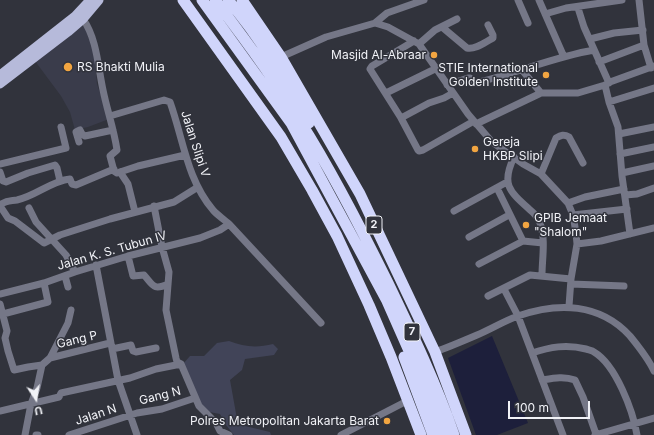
<!DOCTYPE html>
<html>
<head>
<meta charset="utf-8">
<style>
	body { margin:0 }
	#map { position:relative; width:654px; height:435px; overflow:hidden; background:#31333c; font-family:Inter,sans-serif }
	canvas { display:block }
	.north { position:absolute; left:16px; top:379px; width:40px; height:40px; -webkit-text-stroke:3px #31333c; paint-order:stroke; rotate:168deg; font-size:11px; font-weight:700; line-height:16px; text-align:center; color:#f1f2f7 }
	.north::after { content:''; display:block; margin:auto; width:14px; height:18px; background:#f1f2f7; clip-path:polygon(50% 0,100% 100%,50% 72%,0 100%) }
	.scale { position:absolute; left:508px; top:401px; width:82px; height:18px; box-sizing:border-box; border:2px solid #f1f2f7; border-top:0; padding-left:5px; font-size:12px; line-height:14px; white-space:nowrap; color:#f1f2f7; -webkit-text-stroke:3px #31333c; paint-order:stroke }
</style>
</head>
<body>
<div id="map">
<canvas width="654" height="435"></canvas>
<div class="north">U</div>
<div class="scale">100 m</div>
</div>
<script>
const context = document.querySelector('canvas').getContext('2d');
context.lineJoin = 'round';
function paint(path, color) { context.fillStyle = color; context.fill(path, 'evenodd'); }
function trace(path, color, width, dash) { context.strokeStyle = color; context.lineWidth = width; context.lineCap = dash ? 'butt' : 'round'; context.setLineDash(dash || []); context.stroke(path); }
function drawText(font, color, halo, rows, align = 'center') {
  context.font = font + ' Inter,sans-serif'; context.lineWidth = 3; context.setLineDash([]); context.textBaseline = 'middle'; context.strokeStyle = halo; context.fillStyle = color; for (const [text, x, y, turn = 0] of rows) {
    context.save(); context.translate(x, y); context.rotate((+turn || 0) * Math.PI / 180); context.textAlign = isNaN(turn) ? turn : align; if (halo) context.strokeText(text, 0, 0); context.fillText(text, 0, 0); context.restore();
  }
}
paint(new Path2D(`
	M83 21 94 51 97 84 109 119 88 127 75 130 70 112 61 96 32 57Z`), '#3a3c4b');
paint(new Path2D(`
	M229 341C244 347 257 348 273 344L278 349 274 355 245 359 242 370 230 380 237 419 245 426 270 432 271 435H234L226 425 220 414 204 411 183 364 190 356H204L217 343Z`), '#414458');
paint(new Path2D(`
	M492 336 528 423 497 435H476L448 358Z`), '#1d1f3b');
trace(new Path2D(`
	M518 0 528 23
	M539 0 564 57
	M639 0 644 45 651 68
	M578 8 584 27 609 83
	M545 14 566 8 622 0
	M83 19C97 39 98 67 103 90 107 110 114 129 117 150L110 156 114 171 117 173 138 166 185 155
	M375 23 387 13 424 0
	M442 27 467 48C475 50 485 42 493 38V35L488 25
	M590 39 614 33 643 30
	M414 41 372 66 370 69 401 118 418 150 419 151 423 150 474 121
	M419 44 435 30 457 19
	M281 57 326 37 375 23 388 27 419 44 468 114 492 142 523 164 541 174 568 203 573 215 576 233 577 244 571 279 569 306
	M599 62 644 45
	M522 70 541 93
	M447 85 468 78H470L475 83C515 74 553 57 594 50
	M605 85 609 102 618 127 622 176 630 234
	M386 93 437 68
	M609 102 654 88
	M110 116 164 100 170 102C183 138 187 180 213 210 217 215 224 219 229 224L321 323
	M401 118 429 103 444 98 453 93
	M476 124 541 93H578L605 85 610 82 654 66
	M619 134 654 127
	M79 142 76 132 80 130 82 134 85 136 113 130
	M620 154 654 147
	M514 157C501 184 509 191 529 209 534 213 538 217 540 223 546 239 542 259 542 275
	M0 164 66 148 61 127
	M0 172 3 181 6 182 28 173 55 165 57 168 60 181
	M120 172 128 184 135 212
	M622 173 654 166
	M541 174 556 138C561 135 564 134 569 137L583 163
	M497 188 523 241
	M625 195 637 194 654 188
	M568 203 585 197 624 189
	M0 205C6 200 10 201 17 200 36 196 51 181 70 179L72 184 76 185 114 169
	M0 206 8 218 15 221 44 243 60 235 110 219 174 202 198 187
	M154 206 162 247 169 272 166 310 176 358 177 362 181 364 199 406 216 423 220 431 229 435
	M29 208 36 222 66 255 75 272
	M454 211 507 182
	M573 215 627 209
	M469 237 509 215
	M577 244 601 241 654 228
	M128 256 133 276 144 275C153 285 153 291 168 284
	M479 264 523 241 543 243
	M96 265 118 380 137 435
	M65 276 68 287
	M571 284 624 286
	M504 289 518 316 563 435
	M0 294 44 283 75 272 128 256 200 238 220 230 229 224
	M488 296 530 275 571 279
	M0 304 7 331 5 338 8 351 14 370 28 367 42 365
	M3 314 48 302 44 283
	M112 349 131 345 133 351 136 352 156 348
	M435 352C449 347 463 341 477 335 491 329 504 321 518 316 558 302 600 303 630 336 639 347 648 358 654 371
	M532 353C550 347 566 344 586 349 588 350 592 350 594 352 616 365 633 411 637 435
	M50 358 110 343
	M542 380C554 378 564 376 575 380L583 397 596 434
	M0 411 59 397 61 393 130 378 156 369 181 364
	M25 435 31 404 37 388 42 365 50 358 68 323 71 310
	M36 435H38
	M69 435 137 413 162 409 195 398
	M341 435 407 401
	M595 435 654 418`), '#757787', 7);
trace(new Path2D(`
	M0 75 75 16 90 0
	M0 84 68 32 83 19 99 0`), '#b6bada', 9);
trace(new Path2D(`
	M183 0 281 137 312 190 337 236 369 305 391 357 421 435
	M202 0 291 123 387 301 425 387 443 435
	M215 0C244 38 275 80 300 121 333 173 361 228 388 283 412 333 436 383 454 435
	M228 0C260 37 285 80 309 123
	M242 0 281 57 360 194 435 352 466 435
	M404 357 433 435`), '#d0d5fb', 11);
for (const [x, y, r, color] of [
	[434,55,4,"#f2a541"],
	[68,67,5,"#f2a541"],
	[546,75,4,"#f2a541"],
	[475,149,4,"#f2a541"],
	[526,225,4,"#f2a541"],
	[387,421,4,"#f2a541"]
]) { const dot = new Path2D(); dot.arc(x, y, r, 0, 2 * Math.PI); context.fillStyle = color; context.fill(dot); trace(dot, '#31333c', 1.5); }
for (const [x, y, w] of [
	[374,225,16],
	[412,332,16]
]) { const box = new Path2D(); box.roundRect(x - w / 2, y - 9, w, 18, 3); context.fillStyle = '#31333c'; context.fill(box); trace(box, '#f1f2f7', 1); }
drawText('bold 11px', '#f1f2f7', null, [
	["2",374,225],
	["7",412,332]
]);
drawText('12px', '#f1f2f7', '#31333c', [
	["Masjid Al-Abraar",426,55],
	["RS Bhakti Mulia",77,67,"left"],
	["STIE International",538,68],
	["Golden Institute",538,82],
	["Gereja",483,142,"left"],
	["HKBP Slipi",483,156,"left"],
	["GPIB Jemaat",534,218,"left"],
	["\"Shalom\"",534,232,"left"],
	["Polres Metropolitan Jakarta Barat",379,421]
], 'right');
drawText('12px', '#f1f2f7', '#31333c', [
	["Jalan Slipi V",195,144,72],
	["Jalan K. S. Tubun IV",112,251,-16],
	["Gang P",77,340,-13],
	["Gang N",160,396,-14],
	["Jalan N",96,415,-18]
]);
</script>
</body>
</html>
